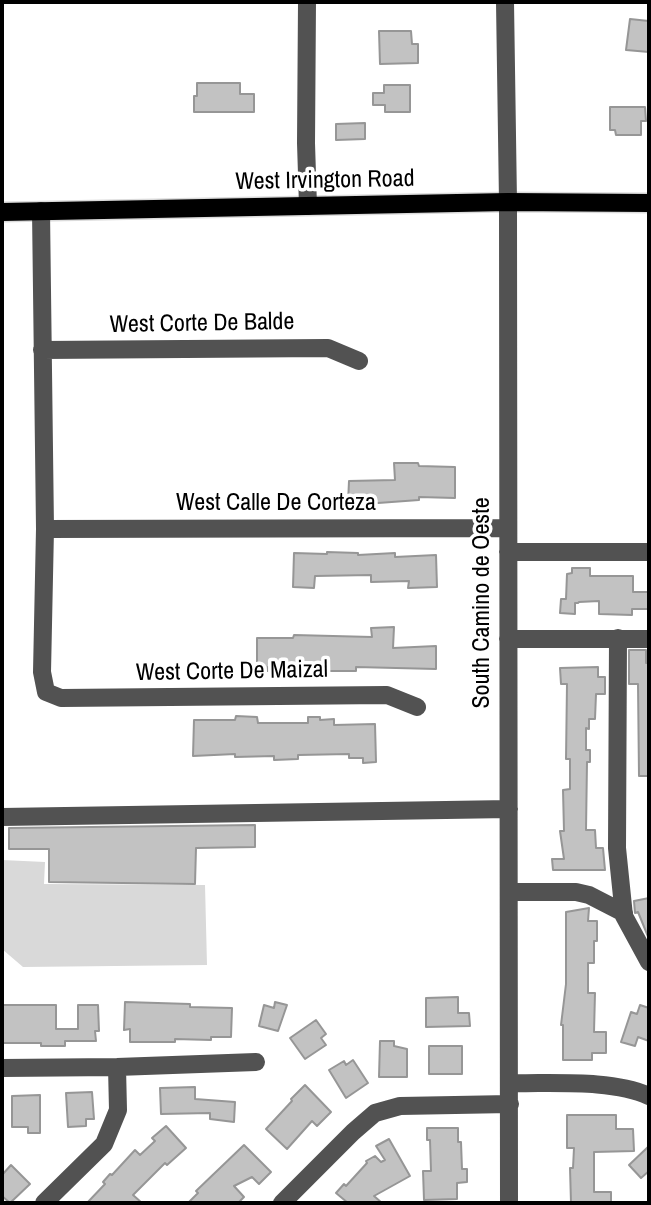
<!DOCTYPE html>
<html>
<head>
<meta charset="utf-8">
<style>
	body { margin:0 }
	#map { position:relative; width:651px; height:1205px; overflow:hidden; background:#fff; font-family:"Archivo Narrow",sans-serif }
	canvas { display:block }
	.frame { position:absolute; inset:0; border:4px solid #000; pointer-events:none }
</style>
</head>
<body>
<div id="map">
<canvas width="651" height="1205"></canvas>
<div class="frame"></div>
</div>
<script>
const context = document.querySelector('canvas').getContext('2d');
context.lineJoin = 'round';
function paint(path, color) { context.fillStyle = color; context.fill(path, 'evenodd'); }
function trace(path, color, width, dash) { context.strokeStyle = color; context.lineWidth = width; context.lineCap = dash ? 'butt' : 'round'; context.setLineDash(dash || []); context.stroke(path); }
function drawText(font, color, halo, rows, align = 'center') {
  context.font = font + ' "Archivo Narrow",sans-serif'; context.lineWidth = 7; context.setLineDash([]); context.textBaseline = 'middle'; context.strokeStyle = halo; context.fillStyle = color; for (const [text, x, y, turn = 0] of rows) {
    context.save(); context.translate(x, y); context.rotate((+turn || 0) * Math.PI / 180); context.textAlign = isNaN(turn) ? turn : align; if (halo) context.strokeText(text, 0, 0); context.fillText(text, 0, 0); context.restore();
  }
}
paint(new Path2D(`
	M2 860 45 862 44 884 205 885 207 965 23 967 2 949Z`), '#d9d9d9');
const building = new Path2D(`
	M630 19 649 21V52L626 50Z
	M379 31H411L412 44H418V63L380 64Z
	M197 83H240V94H254V112H194V96H197Z
	M384 85H410V112H385V105H373V93H384Z
	M610 107H645L646 121H641V135H616L615 130H610Z
	M365 123V139L336 140V124Z
	M394 463H418L419 466 455 467V498L419 497V500L378 503H348L349 481 395 480Z
	M327 552 358 553V555L395 553V557L436 555 437 587 408 588 409 581 371 582V575L315 576 314 588 293 587 294 553 327 554Z
	M572 568H590V576H633V592H649V609H632V615L599 614V601L579 602 578 603H575V614L560 613 561 599H566L567 574 572 573Z
	M394 627 393 648 436 646V669L356 667V671H329L293 670V666L268 667V671H257V638H293L294 635 372 637 371 628Z
	M629 650H646V663H649V776H639L638 684H629Z
	M598 667V677H605V694H596L595 719H589V729L586 728V750H590V762H587L586 830H595L596 848H603L605 870H553L552 859H564L560 831H564L563 790 570 789V759H566L567 684H561L560 668Z
	M236 716 257 717 258 723H308V717H320V720L334 719V725L375 724 376 762 363 763V758H349V754L298 755V759L274 760V756L235 757V754L193 756 194 720H235Z
	M255 825V847L196 848 195 884 49 882V849H9V828Z
	M649 898V939L638 912 635 913 634 901Z
	M589 908 588 921H597V941H594V963H588V993H595L594 1032H606V1053H592V1060H563V1025H561L566 984V912Z
	M458 997V1013H469L470 1026 426 1027V998Z
	M125 1002 190 1004V1007L232 1008 231 1037H211V1040L175 1039V1042H130V1029L124 1030Z
	M275 1002 287 1005 278 1031 259 1026 264 1005 274 1008Z
	M2 1005H56V1029H78V1005H98L99 1031H95L96 1041H65V1046H41V1043H2Z
	M640 1005 649 1008V1041L638 1037 635 1046 621 1042 631 1012 637 1014Z
	M316 1020 326 1034 321 1038 326 1045 305 1059 290 1038Z
	M380 1041H394V1046L407 1049V1077H379Z
	M429 1046H462V1074H429Z
	M353 1060 368 1083 346 1098 329 1070 344 1061 346 1065Z
	M305 1085 331 1112 317 1126 312 1121 287 1149 266 1129 292 1101 291 1099Z
	M195 1087V1099L235 1102 234 1122 210 1119V1113L161 1114 160 1088Z
	M92 1092 94 1119H86V1126L68 1127 66 1093Z
	M40 1095V1133H28V1127H12V1096Z
	M567 1115H616V1129H633L634 1151 594 1152V1192H611V1203H571L570 1168H573L574 1148H567Z
	M166 1126 186 1148 167 1165 165 1163 133 1195 142 1203H87L105 1184 103 1182 110 1174 112 1175 135 1150 140 1155 155 1141 152 1138Z
	M427 1128H458V1142H461L462 1169H467V1182L457 1183V1199L424 1200 423 1171H431L430 1140H427Z
	M389 1139 410 1176 374 1196 382 1203H348L336 1193 344 1184 346 1186 367 1163 366 1161 375 1156 381 1162 385 1160 376 1146Z
	M244 1145 271 1172 259 1184 252 1177 234 1186 244 1197 238 1203H188L198 1193 196 1191Z
	M649 1146V1171L641 1178 629 1165Z
	M11 1165 30 1184 10 1203 2 1196V1175Z`);
paint(building, '#c2c2c2');
trace(building, '#969696', 2);
const major = new Path2D(`
	M2 212 508 202 649 203`);
trace(major, '#dbdbdb', 21);
trace(new Path2D(`
	M307 2 306 143 308 206
	M505 2 508 202 509 1203
	M41 211 45 529 42 672 46 692 61 698 387 695 417 707
	M42 350 328 348 359 361
	M45 529 508 528
	M508 552H649
	M618 638 617 848 624 916 649 962
	M508 639H649
	M2 817 509 809
	M509 892H576L589 895 624 913
	M2 1068 117 1067 256 1062
	M510 1083C551 1084 613 1079 649 1096
	M44 1203 104 1144 118 1110 117 1067
	M282 1203 353 1132 375 1113 400 1106 510 1104`), '#525252', 18);
trace(major, '#000', 18);
drawText('24px', '#000', '#fff', [
	["West Irvington Road",325,181,-1],
	["West Corte De Balde",202,324,-1],
	["West Calle De Corteza",276,504],
	["South Camino de Oeste",483,603,-90],
	["West Corte De Maizal",232,672,-1]
]);
</script>
</body>
</html>
